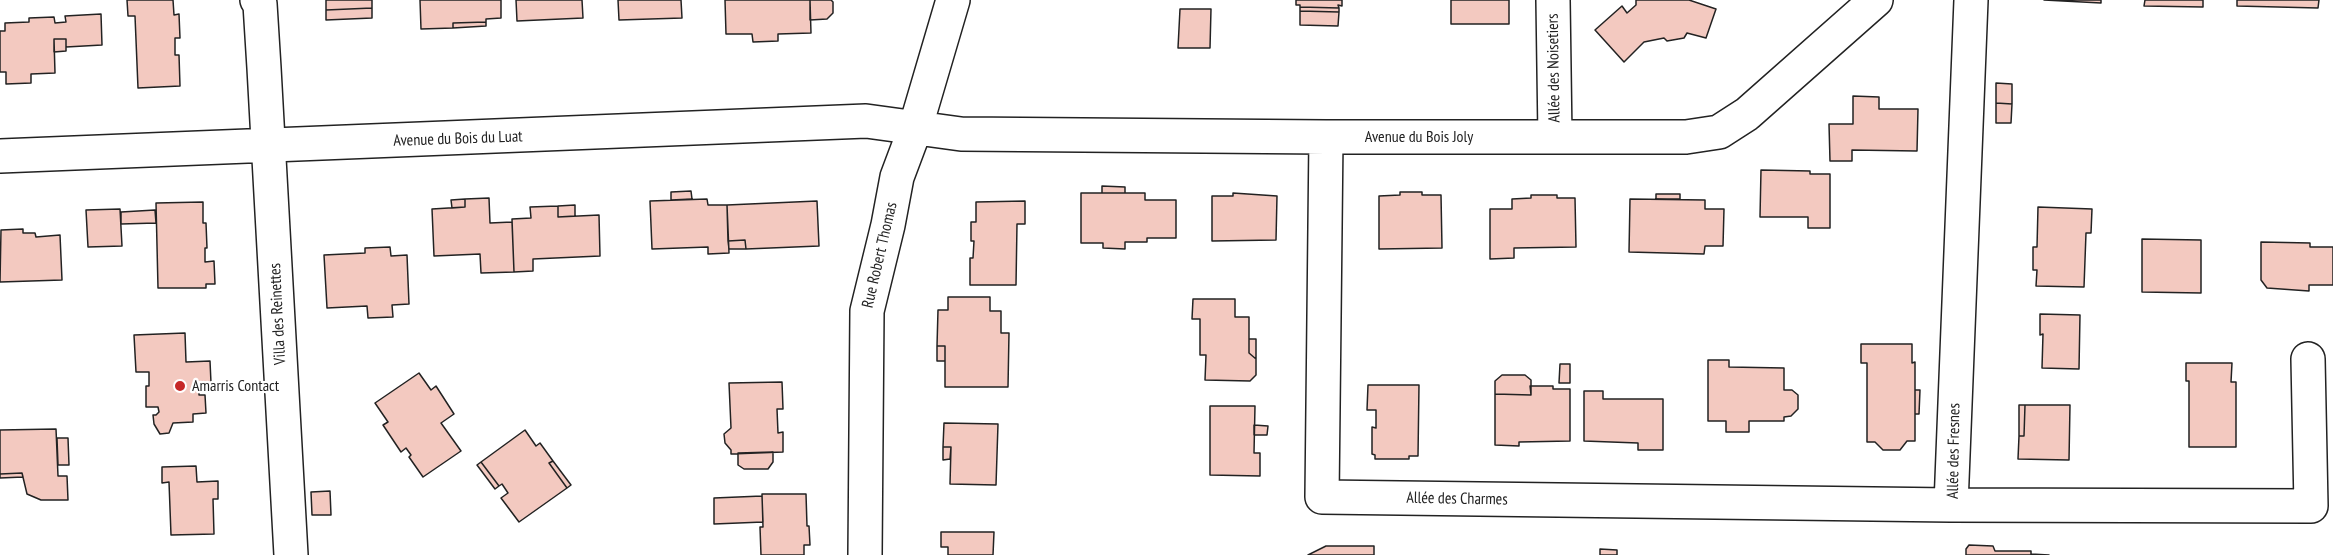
<!DOCTYPE html>
<html>
<head>
<meta charset="utf-8">
<style>
	body { margin:0 }
	canvas { display:block; background:#fff }
</style>
</head>
<body>
<canvas width="2333" height="555"></canvas>
<script>
const context = document.querySelector('canvas').getContext('2d');
context.lineJoin = 'round';
function paint(path, color) { context.fillStyle = color; context.fill(path, 'evenodd'); }
function trace(path, color, width, dash) { context.strokeStyle = color; context.lineWidth = width; context.lineCap = dash ? 'butt' : 'round'; context.setLineDash(dash || []); context.stroke(path); }
function drawText(font, color, halo, rows, align = 'center') {
  context.font = font + ' "PT Sans Narrow",sans-serif'; context.lineWidth = 4.5; context.setLineDash([]); context.textBaseline = 'middle'; context.strokeStyle = halo; context.fillStyle = color; for (const [text, x, y, turn = 0] of rows) {
    context.save(); context.translate(x, y); context.rotate((+turn || 0) * Math.PI / 180); context.textAlign = isNaN(turn) ? turn : align; if (halo) context.strokeText(text, 0, 0); context.fillText(text, 0, 0); context.restore();
  }
}
const building = new Path2D(`
	M127 0H173L174 15 179 14 180 38H175V55H179L180 86 138 88 135 16H128Z
	M326 0H372V8L326 10Z
	M420 0H501V18L486 19V22L453 23V28L421 29Z
	M516 0H582L583 18 517 21Z
	M618 0H681L682 18 619 20Z
	M725 0H810L811 33 778 34V41L753 42 752 34H726Z
	M810 0H831L833 2V13L827 19 810 20Z
	M1296 0H1342V6L1338 5 1339 8 1300 7V5H1296Z
	M1451 0H1509V24H1451Z
	M1636 0H1689L1716 9 1706 38 1687 33 1684 38 1667 41 1664 38 1644 42 1624 62 1595 30 1622 6 1627 13 1636 5Z
	M2044 0H2101V3Z
	M2145 0H2203V7L2144 6Z
	M2237 0H2319L2318 8 2237 6Z
	M1300 7 1339 8V12L1300 11Z
	M372 8V18L326 20V10Z
	M1180 9H1211L1210 48H1178Z
	M1300 11 1339 12 1338 26 1300 25Z
	M101 14 102 45 66 47V39H54L55 73 31 74V83L6 84V72H0V31H5V23L29 22V18L54 17 55 23 66 22 65 16Z
	M486 22V26L453 28V23Z
	M54 39H66V51L54 52Z
	M1996 83 2012 84V104L1996 103Z
	M1853 96 1879 97V109H1918L1917 151 1852 150V161H1830L1829 124H1853Z
	M1996 103 2012 104 2011 123H1996Z
	M1761 170 1810 171V174H1830V228H1808V217H1760Z
	M1102 186 1125 187V193H1102Z
	M691 191 692 199 671 200V192Z
	M1400 192H1422V195H1441L1442 248 1379 249V196L1400 195Z
	M1081 193H1145V200H1176V238H1147V242H1125V249L1103 248V243H1081Z
	M1233 193 1277 196 1276 240 1212 241V196H1233Z
	M1656 194H1680V199H1656Z
	M1531 195H1557V198H1575L1576 247 1514 248V258L1490 259V209H1512V199L1531 198Z
	M489 198 490 223 512 222 514 272 481 273 480 254 434 256 432 209 465 207V199Z
	M465 199V207L452 208 451 200Z
	M707 199 708 205H727L729 253 708 254V247L652 249 650 201Z
	M1630 199 1705 200V209H1724L1723 246H1705L1704 254 1629 252Z
	M817 201 819 246 746 249 745 240 728 241 727 205Z
	M1025 201V224H1017L1016 285H970V258H973L974 241H971V222H976V202Z
	M203 202V223H206L207 248H205V262L214 261 215 284H206V288H158L156 203Z
	M575 205V216L558 217V206Z
	M558 206V217L599 215 600 256 533 259V271L514 272 512 219 531 218 530 207Z
	M2038 207 2092 209 2091 233H2086L2084 287 2036 286 2037 270H2033V247H2037Z
	M120 209 122 246 88 247 86 210Z
	M155 210 156 223 121 224V212Z
	M23 229V233H35L36 237 60 235 62 280 0 282 1 230Z
	M2142 239 2201 240V293L2142 292Z
	M745 240 746 249H729L728 241Z
	M2261 242 2310 243V247H2333V285H2309V291L2267 288 2261 280Z
	M390 247 391 256 407 255 409 304 392 305 393 317 368 318 367 306 327 308 324 255 365 253V248Z
	M948 297H990V311H1001V333H1009L1008 387H945V346H937L938 310H948Z
	M1193 299H1235V317H1249V353L1256 359V375L1250 381 1205 380 1206 355H1200V319H1192Z
	M2040 314 2080 315 2079 369 2042 368 2043 334 2040 335Z
	M185 333 186 362 210 361 211 383H199V395H205L206 413 193 414V422L173 423 169 433 160 434 154 424 153 415H156L159 412 158 407H146V386H149V372H136L134 335Z
	M1249 339H1256V359L1249 353Z
	M1861 344H1912V363L1915 362V441H1907L1900 450H1883L1875 442H1867V363H1861Z
	M937 346H945V361H937Z
	M1708 360H1729V367L1784 368V390H1792L1798 395V409L1791 416 1784 417V421H1749V432H1726V421H1708Z
	M2186 363H2232L2231 382H2236V447H2189V381H2186Z
	M1560 364H1570V383H1559Z
	M419 373 431 390 436 386 454 414 441 423 461 451 423 477 409 457 411 455 406 448 401 452 383 425 388 422 375 403Z
	M1502 375H1525L1531 380V395L1495 394V381Z
	M782 382 783 409H777L778 433 783 432V452L731 454V450L725 443 724 434 731 428 729 383Z
	M1368 385H1419L1418 456H1409V459H1375V455L1372 454V427L1376 428V410H1367Z
	M1530 386H1553V389H1570V441L1519 442V446L1495 445V394L1531 395Z
	M1915 390H1920L1919 414H1915Z
	M1584 391H1603V399H1663V450H1638V443L1584 441Z
	M2019 405H2025L2024 436H2019Z
	M2025 405H2070L2069 460 2018 459 2019 436H2024Z
	M1210 406H1255L1254 453H1260V476L1210 475Z
	M944 423 998 424 996 485 950 484 951 447H943Z
	M1254 425 1268 426 1267 435H1254Z
	M56 429 58 476H67L68 500H41L27 494 22 473 0 474V430Z
	M525 430 536 446 540 443 553 461 549 463 567 488 519 522 501 498 508 493 502 484 499 486 481 462Z
	M57 438H68L69 465H58Z
	M943 447H951L950 459 943 460Z
	M773 452V462L768 469H744L738 465V453Z
	M553 461 571 485 567 488 549 463Z
	M481 462 499 486 495 489 477 465Z
	M196 466 197 482 218 481V499H213L214 534 171 535 169 482 162 483V467Z
	M22 473 23 477 0 478V474Z
	M330 491 331 515H312L311 492Z
	M762 494H806L807 526H809L810 545H804V555H761L760 527H763Z
	M762 496 763 522 714 524V498Z
	M941 532H994L993 555H948V547H941Z
	M1969 545 1993 546 1995 551H2031V554L2049 555H1966V549Z
	M1326 546H1374V555H1308Z
	M1600 549 1617 550V555H1600Z`);
paint(building, '#f3c9c0');
trace(building, '#222', 1.5);
const street = new Path2D(`
	M257 0 260 4 264 68 291 555
	M1553 0 1555 137
	M1971 0 1951 505 2311 506 2308 359
	M1326 137 1322 497 1951 505
	M0 156 866 121 961 134 1326 137H1686L1719 132 1747 114 1876 0
	M865 555 867 311 888 225 897 177 915 129 953 0`);
trace(street, '#222', 36);
trace(street, '#fff', 33);
for (const [x, y, r, color] of [
	[180,386,6,"#c62828"]
]) { const dot = new Path2D(); dot.arc(x, y, r, 0, 2 * Math.PI); context.fillStyle = color; context.fill(dot); trace(dot, '#fff', 2); }
drawText('16px', '#222', '#fff', [
	["Allée des Noisetiers",1554,68,-91],
	["Avenue du Bois Joly",1419,137],
	["Avenue du Bois du Luat",458,139,-2],
	["Rue Robert Thomas",880,255,-77],
	["Villa des Reinettes",278,314,-93],
	["Allée des Fresnes",1954,451,-89],
	["Allée des Charmes",1457,499,1]
]);
drawText('16px', '#222', '#fff', [
	["Amarris Contact",192,386]
], 'left');
</script>
</body>
</html>
